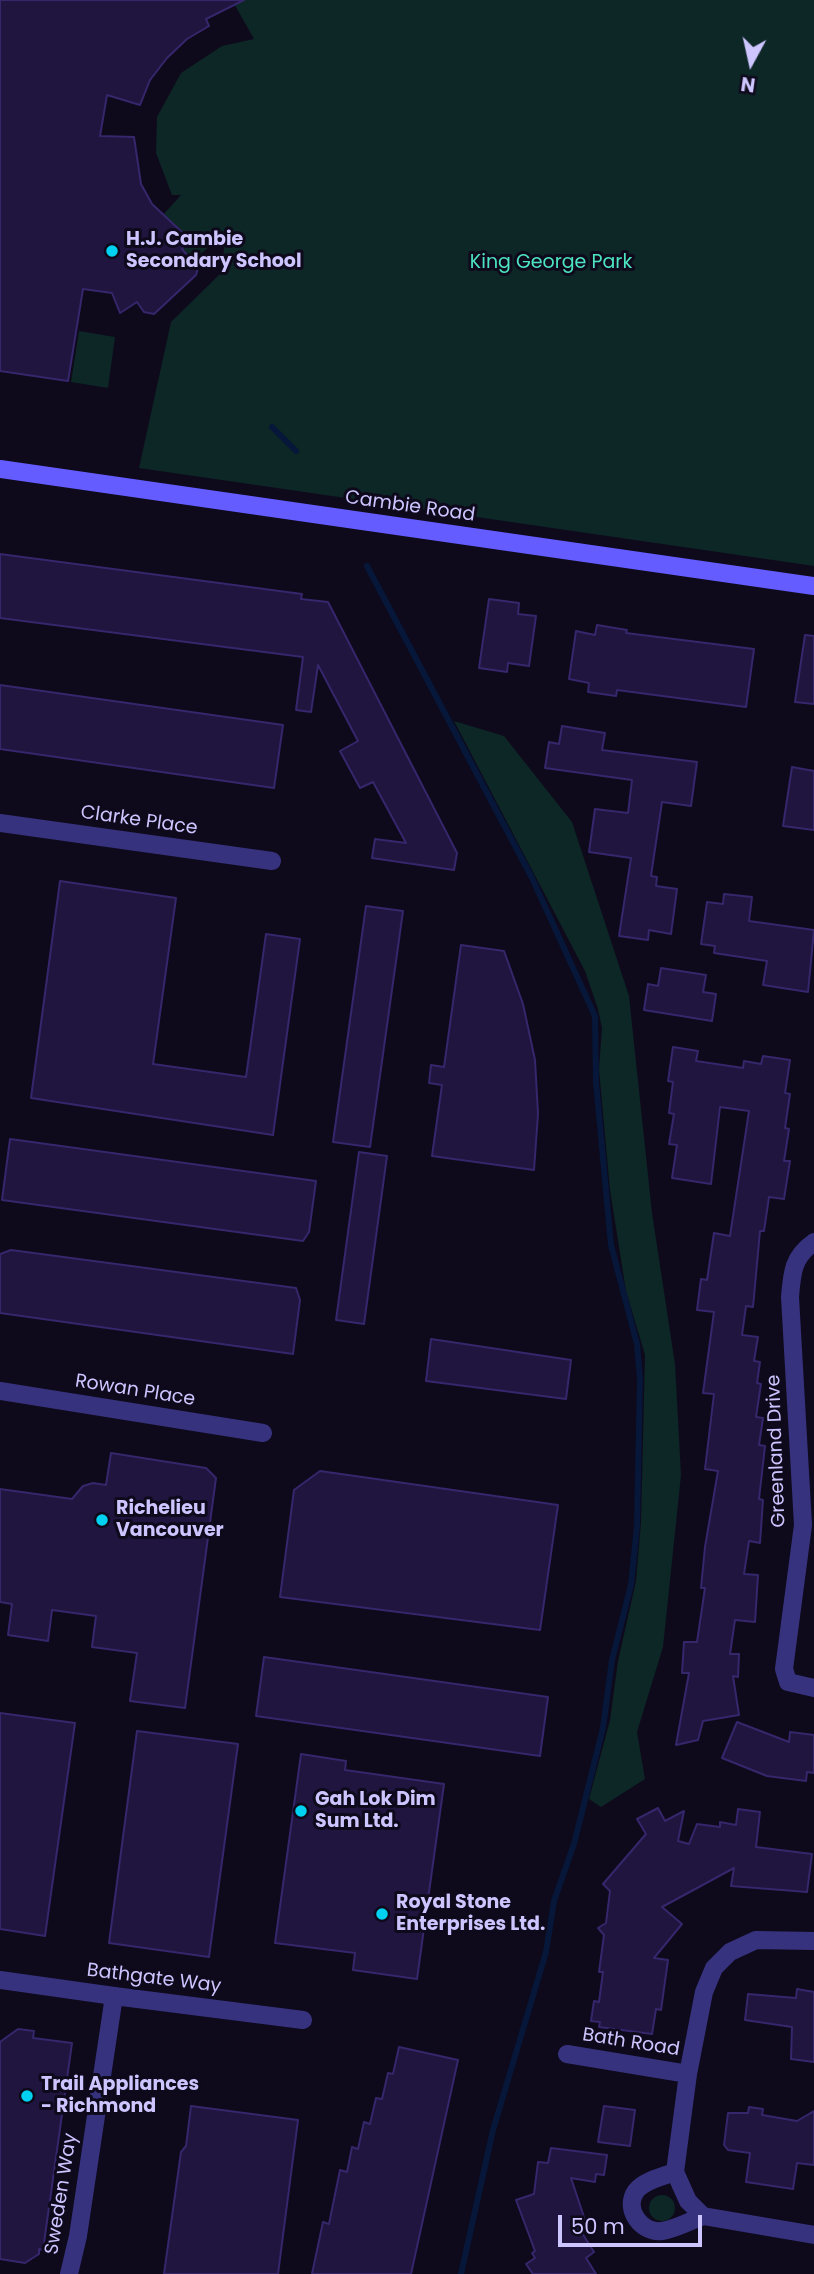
<!DOCTYPE html>
<html>
<head>
<meta charset="utf-8">
<style>
	body { margin:0 }
	#map { position:relative; width:814px; height:2274px; overflow:hidden; background:#0e0a1c; font-family:Poppins,sans-serif }
	canvas { display:block }
	.north { position:absolute; left:716px; top:28px; width:70px; height:70px; -webkit-text-stroke:5px #0e0a1c; paint-order:stroke; rotate:188deg; font-size:19px; font-weight:700; line-height:28px; text-align:center; color:#cdc5ff }
	.north::after { content:''; display:block; margin:auto; width:24px; height:32px; background:#cdc5ff; clip-path:polygon(50% 0,100% 100%,50% 72%,0 100%) }
	.scale { position:absolute; left:558px; top:2215px; width:144px; height:32px; box-sizing:border-box; border:4px solid #cdc5ff; border-top:0; padding-left:9px; font-size:21px; line-height:24px; white-space:nowrap; color:#cdc5ff; -webkit-text-stroke:5px #0e0a1c; paint-order:stroke }
</style>
</head>
<body>
<div id="map">
<canvas width="814" height="2274"></canvas>
<div class="north">N</div>
<div class="scale">50 m</div>
</div>
<script>
const context = document.querySelector('canvas').getContext('2d');
context.lineJoin = 'round';
function paint(path, color) { context.fillStyle = color; context.fill(path, 'evenodd'); }
function trace(path, color, width, dash) { context.strokeStyle = color; context.lineWidth = width; context.lineCap = dash ? 'butt' : 'round'; context.setLineDash(dash || []); context.stroke(path); }
function drawText(font, color, halo, rows, align = 'center') {
  context.font = font + ' Poppins,sans-serif'; context.lineWidth = 6; context.setLineDash([]); context.textBaseline = 'middle'; context.strokeStyle = halo; context.fillStyle = color; for (const [text, x, y, turn = 0] of rows) {
    context.save(); context.translate(x, y); context.rotate((+turn || 0) * Math.PI / 180); context.textAlign = isNaN(turn) ? turn : align; if (halo) context.strokeText(text, 0, 0); context.fillText(text, 0, 0); context.restore();
  }
}
paint(new Path2D(`
	M232 0H814V566L139 468 171 322 221 273 226 232 194 260 182 249 186 243 185 236 162 216 181 195H172L156 153 157 117 181 73 222 46 254 39Z
	M79 331 115 337 108 388 71 382Z
	M454 721 504 736 572 822 629 996 652 1213 675 1364 681 1475 663 1647 637 1732 645 1779 601 1807 589 1799 610 1720 618 1661 636 1581 641 1522 645 1355 626 1291 610 1190 599 1069 602 1028 598 1009 585 971Z
	M649 2208a13 13 0 1 1 26 0a13 13 0 1 1-26 0Z`), '#0d2626');
trace(new Path2D(`
	M272 427 296 451
	M367 566 532 878 595 1016 596 1082 611 1245 637 1344 640 1379 637 1526 631 1585 612 1660 603 1728 574 1844 554 1901 546 1952 493 2130 461 2274`), '#061739', 6);
const building = new Path2D(`
	M0 0H244L206 19 209 26 187 39 167 58 150 80 140 105 107 95 100 136 134 137 141 184 152 204 185 235 186 243 182 249 198 268 196 275 154 314 144 312 137 302 120 313 112 293 83 289 68 381 0 371Z
	M0 554 302 594 301 599 328 602 457 853 454 870 372 858 375 839 406 843 373 782 360 788 340 751 358 741 318 665 311 712 296 710 303 657 0 618Z
	M489 599 519 603 518 614 536 616 529 666 508 663 507 672 479 668Z
	M597 625 627 630 626 633 754 649 746 707 617 690 616 696 588 692 589 683 569 679 576 631 595 635Z
	M805 635 814 636V704L795 702Z
	M0 685 283 725 274 788 0 749Z
	M562 726 605 733 602 750 697 762 691 806 662 802 651 876 657 877 656 886 677 889 671 934 649 930 648 940 619 936 631 858 589 852 595 809 628 813 632 780 545 768 549 742 559 744Z
	M792 767 814 771V830L783 826Z
	M60 881 176 898 153 1064 246 1077 266 934 300 939 273 1135 31 1098Z
	M724 894 752 897 749 921 814 930 808 992 763 985 767 961 714 953 715 946 701 944 707 902 723 904Z
	M366 906 403 911 370 1147 333 1142Z
	M461 945 504 951 523 1004 535 1060 538 1114 534 1170 432 1156 442 1085 429 1083 431 1065 444 1067Z
	M661 968 706 975 703 992 716 994 712 1021 644 1010 648 984 658 986Z
	M673 1047 698 1051 696 1061 743 1068 744 1061 761 1064 763 1056 790 1060 785 1093 790 1094 785 1128 789 1129 784 1161H790L784 1199 769 1197 764 1231H760L753 1307 746 1306 742 1335 758 1337 754 1361 760 1362 757 1383 761 1384 756 1417 763 1418 759 1445 765 1446 759 1499 763 1500 760 1543 749 1541 744 1574 758 1575 755 1622 735 1620 730 1654H739L738 1677 733 1676 739 1715 703 1721 698 1740 676 1745 689 1673H682L684 1642H697L705 1588H701L705 1547 718 1471 705 1469 714 1394 703 1393 714 1312 697 1310 701 1279 707 1280 714 1233 730 1236 749 1111 720 1107 711 1184 672 1178 677 1145 669 1144 674 1114 669 1113 673 1082 668 1081Z
	M10 1139 316 1181 309 1232 303 1241 2 1200Z
	M359 1152 387 1156 364 1324 336 1320Z
	M11 1250 296 1288 300 1300 293 1354 0 1313V1254Z
	M431 1339 571 1360 566 1399 426 1381Z
	M111 1453 206 1468 216 1478 185 1708 130 1701 137 1653 92 1647 96 1616 52 1610 48 1641 8 1635 12 1604 0 1602V1489L72 1499 83 1486 93 1483 106 1485Z
	M320 1471 558 1505 540 1630 280 1597 294 1490Z
	M264 1657 548 1697 540 1756 256 1716Z
	M0 1713 75 1723 45 1936 0 1929Z
	M737 1722 789 1742 790 1732 814 1735V1773L807 1772 806 1781 767 1776 722 1758Z
	M137 1731 238 1744 209 1957 109 1943Z
	M301 1754 346 1761 345 1770 444 1784 417 1979 353 1970 355 1953 275 1943Z
	M658 1808 665 1821 684 1811 678 1841 689 1844 697 1824 720 1827V1822L736 1825 738 1809 760 1812 756 1847 812 1854 807 1892 731 1886 734 1868 662 1907 682 1924 654 1958 668 1960 661 2010 656 2009 652 2034 599 2027 600 2022 591 2021 594 2001 599 2002 603 1972H599L604 1935 598 1928 606 1923 610 1891 603 1884 646 1834 637 1819Z
	M797 1989 814 1992V2062L791 2059 792 2027 745 2020 748 1994 796 1998Z
	M18 2029 34 2031 33 2038 72 2043 43 2250 39 2249V2254L25 2263 0 2259V2042Z
	M399 2047 458 2060 411 2274H312L323 2222 329 2224 340 2170 347 2172 352 2147 358 2149 364 2122 370 2124 376 2098 382 2099 388 2073 393 2074Z
	M191 2106 298 2120 278 2274H164L181 2152 186 2146Z
	M604 2106 635 2110 630 2146 598 2142Z
	M749 2107 763 2109 762 2115 797 2121 814 2111V2165L797 2163 793 2189 746 2182 750 2153 728 2150 724 2145 728 2113H748Z
	M551 2148 607 2155 604 2175 596 2174 595 2182 571 2178 586 2223 577 2225 594 2252 586 2258 596 2274H533L526 2264 535 2258 532 2253 535 2251 516 2200 534 2194 538 2162 548 2163Z`);
paint(building, '#1f153e');
trace(building, '#36266b', 2);
trace(new Path2D(`
	M0 823 272 861
	M814 1242C793 1257 792 1272 790 1297L803 1525 784 1669 788 1682 814 1688
	M0 1391 263 1433
	M814 1941 756 1940 730 1952 714 1968 704 1992 688 2074 675 2172 688 2201 703 2216 814 2235
	M114 1996 303 2020
	M567 2054 688 2074
	M675 2172C663 2176 643 2181 636 2191 623 2209 642 2234 662 2231 676 2229 690 2221 703 2216`), '#37327e', 18);
trace(new Path2D(`
	M0 1980 114 1996 78 2236 69 2274`), '#37327e', 18);
trace(new Path2D(`
	M0 469 814 586`), '#655cff', 18);
for (const [x, y, r, color] of [
	[112,251,7,"#00d1f0"],
	[102,1520,7,"#00d1f0"],
	[301,1811,7,"#00d1f0"],
	[382,1914,7,"#00d1f0"],
	[27,2096,7,"#00d1f0"]
]) { const dot = new Path2D(); dot.arc(x, y, r, 0, 2 * Math.PI); context.fillStyle = color; context.fill(dot); trace(dot, '#0e0a1c', 2.5); }
drawText('bold 19px', '#cdc5ff', '#0e0a1c', [
	["H.J. Cambie",126,240],
	["Secondary School",126,262],
	["Richelieu",116,1509],
	["Vancouver",116,1531],
	["Gah Lok Dim",315,1800],
	["Sum Ltd.",315,1822],
	["Royal Stone",396,1903],
	["Enterprises Ltd.",396,1925],
	["Trail Appliances",41,2085],
	["- Richmond",41,2107]
], 'left');
drawText('19px', '#4ce4c2', '#0e0a1c', [
	["King George Park",551,263]
]);
drawText('19px', '#cdc5ff', '#0e0a1c', [
	["Cambie Road",410,507,8],
	["Clarke Place",139,821,8],
	["Rowan Place",135,1391,9],
	["Greenland Drive",777,1451,-92],
	["Bathgate Way",154,1979,7],
	["Bath Road",631,2043,9],
	["Sweden Way",62,2194,-81]
]);
</script>
</body>
</html>
